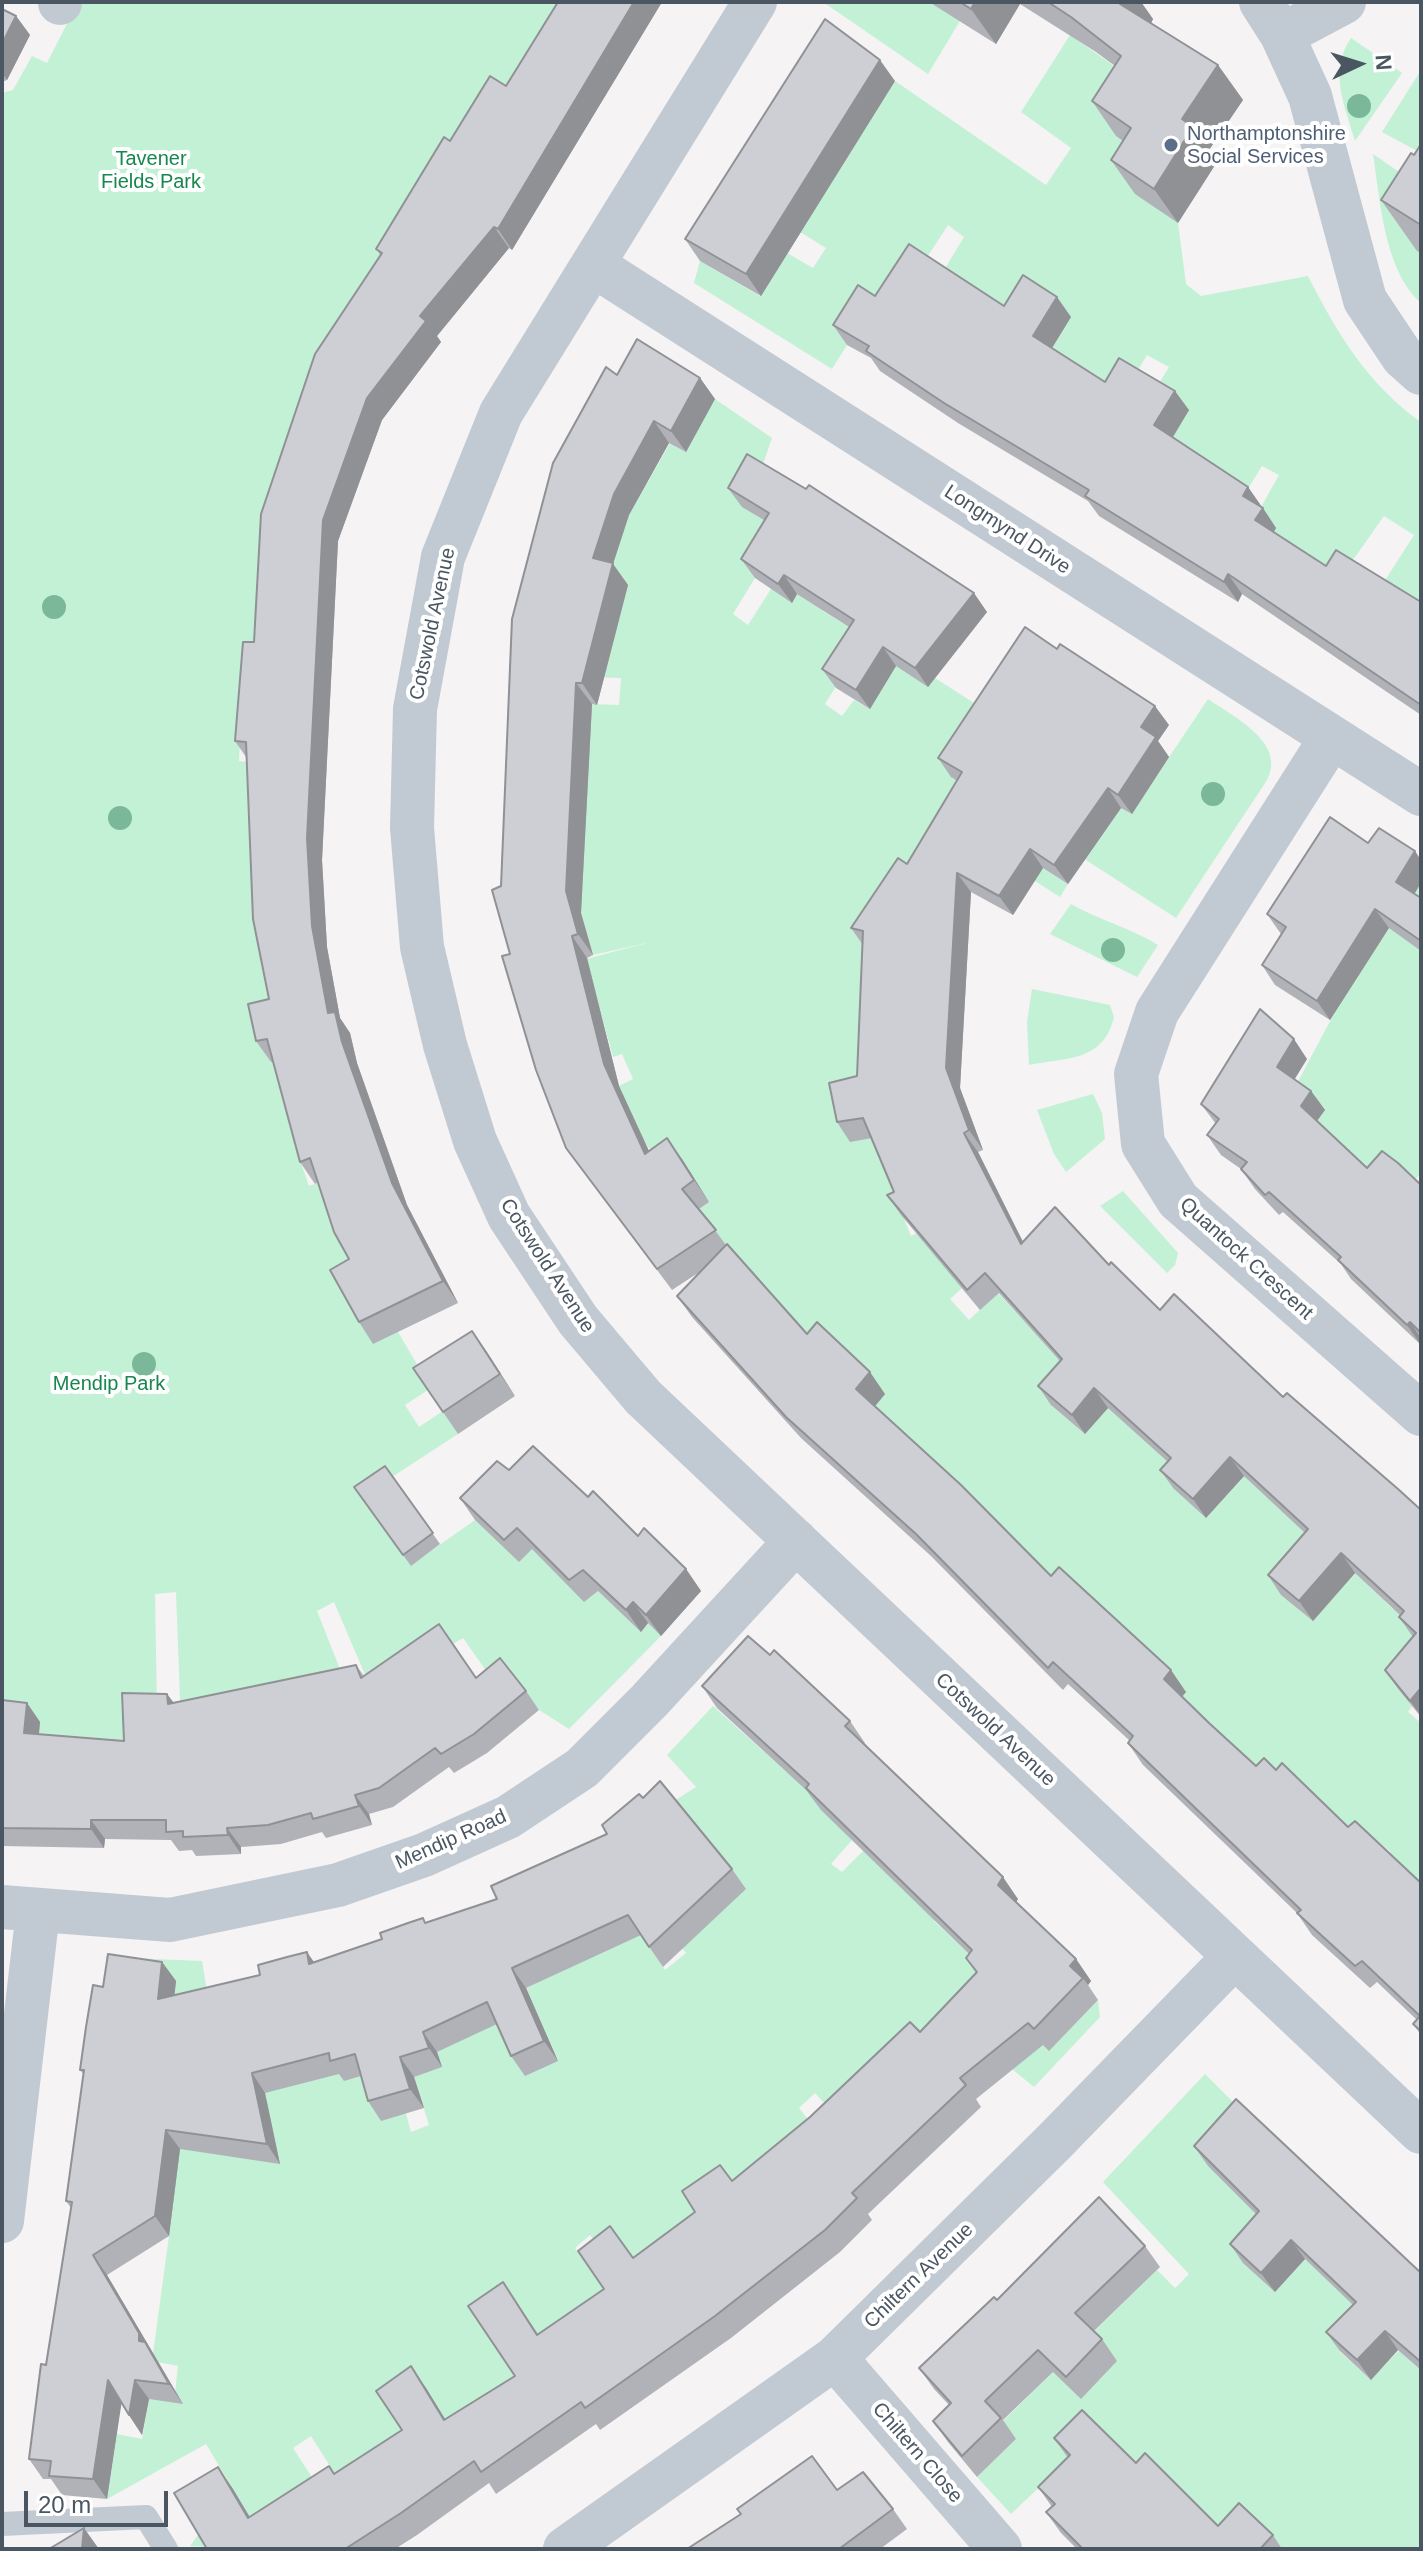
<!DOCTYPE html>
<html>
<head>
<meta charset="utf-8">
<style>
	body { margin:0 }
	#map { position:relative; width:1423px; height:2551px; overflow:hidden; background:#f5f3f3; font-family:Arial,sans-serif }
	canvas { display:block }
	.frame { position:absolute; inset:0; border:4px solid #4a5661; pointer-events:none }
	.north { position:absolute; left:1319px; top:24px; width:80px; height:80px; -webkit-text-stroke:6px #fff; paint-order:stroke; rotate:86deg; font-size:22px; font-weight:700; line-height:32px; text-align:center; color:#4a5661 }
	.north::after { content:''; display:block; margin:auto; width:28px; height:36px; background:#4a5661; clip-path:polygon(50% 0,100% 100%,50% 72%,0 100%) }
	.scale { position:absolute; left:24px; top:2491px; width:144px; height:36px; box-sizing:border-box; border:4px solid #4a5661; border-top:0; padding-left:10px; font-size:24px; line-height:28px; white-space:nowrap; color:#4a5661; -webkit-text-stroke:6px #fff; paint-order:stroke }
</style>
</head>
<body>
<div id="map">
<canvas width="1423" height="2551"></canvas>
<div class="frame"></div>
<div class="north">N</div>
<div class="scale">20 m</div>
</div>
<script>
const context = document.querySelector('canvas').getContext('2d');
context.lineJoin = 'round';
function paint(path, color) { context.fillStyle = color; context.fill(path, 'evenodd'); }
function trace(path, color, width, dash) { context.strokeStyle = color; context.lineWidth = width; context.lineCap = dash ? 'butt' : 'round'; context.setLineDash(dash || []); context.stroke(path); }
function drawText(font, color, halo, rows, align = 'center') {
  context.font = font + ' Arial,sans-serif'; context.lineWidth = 8; context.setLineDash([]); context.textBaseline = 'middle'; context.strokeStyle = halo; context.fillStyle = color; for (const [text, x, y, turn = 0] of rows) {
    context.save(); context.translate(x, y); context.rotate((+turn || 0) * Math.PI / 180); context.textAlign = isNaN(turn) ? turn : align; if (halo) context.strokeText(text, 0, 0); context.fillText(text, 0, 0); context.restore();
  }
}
paint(new Path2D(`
	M78 2H582L505 98 240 738 239 761 261 763 282 1060 301 1163 309 1186 325 1180 398 1332 431 1388 405 1405 419 1427 443 1411 458 1434 392 1477 411 1565 475 1520 519 1561 581 1500 598 1591 641 1631 648 1623 661 1636 569 1729 539 1710 514 1677 499 1689 463 1638 372 1691 334 1602 317 1611 357 1712 182 1752 176 1592 155 1594 157 1712 138 1760 109 1781 2 1717V93L13 90 32 56 47 63Z
	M823 2H929L960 21 928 74Z
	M1070 35 1121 71 1178 223 1186 284 1201 296 1308 276C1337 333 1368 385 1421 422V641L1384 582 1414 535 1384 516 1336 584 1291 554 1256 516 1279 475 1262 466 1241 500 1168 445 1155 390 1169 367 1147 355 1114 410 941 275 964 237 948 225 922 265 872 305 832 369 694 283 700 261 760 296 787 253 813 268 826 248 800 232 895 81 1046 185 1071 148 1021 112Z
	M1351 38 1402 73 1355 141C1345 106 1328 71 1351 38Z
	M1421 70V153L1382 132Z
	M1373 154 1421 187V303C1384 271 1380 199 1373 154Z
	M715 399 772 438 760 473 783 532 733 614 748 625 771 589 805 581 823 611 866 638 825 704 842 716 854 700 870 709 895 665 928 686 935 678 974 703 981 692 1000 704 952 778 988 799 1058 740 1131 814 1208 699C1234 717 1287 743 1267 780L1176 918 1047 835 1031 860 1068 884 1060 897 955 830 902 1132V1214L911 1236 936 1224 962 1288 950 1299 969 1320 998 1293 1030 1327 1064 1349 1052 1406 1085 1434 1118 1396 1181 1402 1174 1489 1206 1518 1254 1465 1319 1522 1282 1594 1313 1620 1354 1572 1393 1609 1403 1600 1421 1644 1399 1690 1412 1706 1408 1712 1421 1723V1927L1369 1876 1391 1852 1374 1838 1357 1856 1271 1788 1179 1700 1186 1692 1066 1597 930 1466 757 1283 665 1171 644 1141 619 1086 633 1079 622 1054 613 1057 598 1002 578 961 651 942 593 955 581 913 591 704 619 705 621 678 590 677 620 616 628 585 608 579 629 515 670 443 686 452Z
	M1421 883V1174L1410 1184 1381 1187 1307 1135 1325 1110 1294 1089 1346 991Z
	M1071 904C1099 920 1131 928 1158 945L1137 977 1050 934Z
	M1032 989 1110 1005 1114 1017C1103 1062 1068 1057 1029 1065L1027 1022Z
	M1093 1094 1102 1113 1105 1139 1066 1172 1054 1154 1037 1110Z
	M1123 1191 1178 1253 1175 1265 1167 1273 1100 1206Z
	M713 1706 813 1796 852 1840 831 1864 842 1872 871 1843C889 1879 903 1897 942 1911L934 1921 988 1972 1004 2007 1049 2050 1098 2000 1100 2017 1034 2087 1012 2069 850 2131 815 2093 799 2108 832 2149 747 2203 718 2165 701 2178 716 2199 682 2255 609 2261 590 2235 575 2248 622 2315 552 2357 519 2305 522 2386 413 2445 337 2477 311 2436 293 2448 319 2488 250 2549 190 2546 200 2532 243 2506 206 2444 107 2499 117 2434 142 2439 149 2399 174 2402 178 2366 152 2361 172 2214 176 2145 280 2163 274 2136 105 1957 202 1961 213 2027 364 2075 406 2114 411 2132 429 2125 414 2077 428 2026 502 2024 525 2075 558 2060 526 1988 640 1933 665 1970 686 1953 672 1936 674 1801 696 1787 667 1755Z
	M1205 2074 1250 2119 1273 2230 1275 2292 1305 2259 1370 2321 1340 2352 1371 2380 1400 2349 1421 2369V2549H1231L1069 2459 1011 2514 977 2477 1016 2439 1001 2423 1157 2270 1175 2288 1189 2274 1103 2182Z`), '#c3f1d5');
trace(new Path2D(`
	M2 2524 146 2517 166 2549`), '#c1cad2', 24);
trace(new Path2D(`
	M755 2 501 413 443 557 415 709 412 828 422 947 445 1045 475 1141 509 1216 578 1320 643 1397 1421 2132
	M1261 2 1282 35 1310 96 1365 300 1403 357 1421 373
	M60 3V2
	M1282 35 1344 2
	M593 265 1421 794
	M1331 738 1157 1012 1136 1074 1143 1144 1178 1200 1421 1414
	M2 1907 170 1920 338 1885 424 1855 508 1817 582 1768 649 1701 796 1541
	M2 2221 38 1911
	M835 2358 1000 2549
	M565 2549 835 2358 1055 2141 1234 1957`), '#c1cad2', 44);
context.fillStyle = '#7bb799';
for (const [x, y] of [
	[1359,106],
	[54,607],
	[1213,794],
	[120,818],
	[1113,950],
	[144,1364]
]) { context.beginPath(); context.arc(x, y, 12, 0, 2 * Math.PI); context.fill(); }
paint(new Path2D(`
	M558 2H662L512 250 509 248 437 336 441 342 382 420 338 541 322 860 327 947 340 1018 350 1033 357 1063 407 1205 458 1303 373 1344 359 1322 349 1259 318 1182 315 1184 300 1162 274 1062H271L256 1041 269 999 246 757 235 741 254 642 381 256 376 249 450 141 506 86Z
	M929 2H1141L1153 19 1151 23 1218 65 1243 100 1209 150 1217 162 1178 223 1135 194 1111 160 1123 141 1116 136 1092 101 1115 66 1096 52 1020 4 996 44Z
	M2 9 16 16 30 35 7 80 2 82Z
	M895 81 761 296 700 261 685 239Z
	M1421 144V253L1417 251 1381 200Z
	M875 296 1004 306 1071 317 1052 348 1105 382 1189 410 1173 437 1248 487 1276 528 1274 532 1326 566 1421 602V715L1242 594 1238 602 1099 516 1088 501 958 423 880 371 871 358 847 345 833 325Z
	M617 375 700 378 715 399 686 452 669 443 629 515 613 564 628 585 597 705 592 704 581 913 593 955 587 958 619 1086 649 1151 682 1159 709 1202 699 1209 726 1245 807 1334 885 1394 875 1406 1051 1576 1186 1692 1182 1697 1256 1766 1276 1770 1421 1883V2035L1413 2024 1417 2020 1377 1982 1370 1988 1312 1935 1297 1913 1143 1765 1128 1743 1130 1741 1068 1684 1063 1690 931 1556 801 1438 692 1317 677 1296 701 1271 672 1290 566 1148 510 954 501 886Z
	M728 488 987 612 928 687 896 666 870 709 836 688 822 669 849 627 797 594 792 603 755 578 741 559 764 520 742 507Z
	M1169 725 1158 741 1169 757 1132 814 1121 808 1068 884 1043 868 1013 915 971 892 960 1088 983 1150 978 1152 1023 1242 1109 1265 1160 1310 1283 1397 1421 1510V1717L1399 1690 1385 1670 1413 1637 1399 1617 1400 1615 1355 1573 1313 1621 1281 1595 1268 1575 1305 1533 1244 1476 1206 1518 1174 1489 1160 1470 1168 1462 1108 1408 1085 1434 1051 1405 1038 1386 1060 1361 999 1293 980 1310 901 1215 887 1195 894 1192 872 1138 850 1142 837 1122 857 1076 863 945 851 928 907 864 957 781 951 777 938 758Z
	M1368 843 1421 860V883L1414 894 1421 898V951L1389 928 1330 1020 1275 985 1262 965 1281 934 1267 914Z
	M1307 1059 1295 1079 1311 1091 1325 1110 1317 1121 1367 1168 1421 1185V1345L1351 1279 1341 1264 1283 1212 1279 1215 1255 1189 1241 1169 1221 1155 1207 1135 1216 1124 1201 1104Z
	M472 1331 515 1396 458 1434 413 1368Z
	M385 1466 440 1544 411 1566 354 1487Z
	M509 1470 588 1497 638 1536 686 1569 701 1591 661 1636 648 1623 641 1632 598 1591 584 1602 532 1549 519 1562 475 1520 460 1498Z
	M356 1665 364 1676 476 1677 526 1691 539 1710 487 1753 454 1773 449 1767 393 1807 369 1814 372 1825 326 1838 322 1832 281 1844 241 1847V1854L196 1856 192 1850 179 1851 171 1840 105 1839 104 1848 2 1846V1700L27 1703 40 1722 39 1734 124 1741 167 1694 174 1703Z
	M702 1686 850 1721 865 1743 864 1744 1018 1899 1016 1902 1076 1959 1091 1981 1088 1985 1098 2000 1049 2051 1043 2045 976 2099 981 2107 868 2214 872 2220 840 2252 731 2338 600 2430 596 2424 496 2494 489 2483 417 2535 395 2549H207L218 2467 233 2489 250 2517 334 2473 402 2430 426 2388 445 2419 515 2376 518 2304 538 2334 604 2289 633 2258 695 2212 920 2032 976 1973 966 1958 969 1954 821 1810 806 1790 717 1708Z
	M732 1869 746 1889 663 1967 641 1935 526 1988 558 2061 525 2076 511 2056 497 2024 437 2052 442 2067 414 2077 424 2108 381 2121 368 2101 361 2076 344 2081 339 2074 265 2093 280 2164 180 2149 169 2236 107 2275 183 2404 149 2399 142 2435 121 2403 107 2499 62 2495 51 2479H43L29 2459 46 2365 71 2208 66 2201 84 2075 80 2070 103 1987 162 1962 176 1981 174 1995 314 1963 382 1939 426 1922Z
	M1194 2146 1421 2273V2370L1398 2350 1371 2380 1340 2351 1326 2332 1353 2305 1305 2259 1275 2292 1243 2263 1230 2244 1256 2214 1208 2166Z
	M1145 2246 1160 2267 1094 2331 1102 2339 1117 2361 1081 2399 1053 2372 1003 2420 1016 2439 977 2477 948 2442 933 2421 949 2405 934 2389 919 2368 997 2300Z
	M1054 2438 1136 2463 1218 2526 1273 2535 1282 2549H1077L1061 2533 1046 2512 1052 2507 1038 2487 1068 2458Z
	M837 2490 893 2509 907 2529 880 2549H687Z`), '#b0b2b7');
paint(new Path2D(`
	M634 2H662L512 250 498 229Z
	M975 2H1019L1020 4 996 44 971 9Z
	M1121 2H1141L1153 19 1144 39 1120 4Z
	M16 16 30 35 7 80 2 73V44Z
	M880 60 895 81 761 296 746 274Z
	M1218 65 1243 100 1209 150 1217 162 1178 223 1154 189 1182 119Z
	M494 227 509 248 437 336 441 342 382 420 338 541 322 860 327 947 340 1018 350 1033 357 1063 407 1205 458 1303 443 1281 392 1183 328 1013 312 926 307 838 323 520 367 398 420 316Z
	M1057 297 1071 317 1047 356 1033 336Z
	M700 378 715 399 686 452 671 431Z
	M1175 391 1189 410 1168 445 1154 425Z
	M654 421 669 443 629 515 613 564 628 585 597 705 582 683 593 558 614 494Z
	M1248 487 1262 507 1256 516 1243 496Z
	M1263 508 1276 528 1269 539 1255 520Z
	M1228 574 1242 594 1238 602 1224 582Z
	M784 575 797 594 792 603 778 584Z
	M974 593 987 612 928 687 915 668Z
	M883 647 896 666 870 709 856 690Z
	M576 683 592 704 581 913 593 955 578 934 566 891Z
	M1155 706 1169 725 1158 741 1169 757 1132 814 1118 795 1141 727Z
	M1108 788 1121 808 1068 884 1054 865Z
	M1030 849 1043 868 1013 915 999 896Z
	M1415 851 1421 860V883L1410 901 1396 882Z
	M957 873 971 892 960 1088 983 1150 969 1130 946 1068Z
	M1375 909 1389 928 1330 1020 1317 1001Z
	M572 936 587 958 619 1086 660 1175 645 1154 604 1064Z
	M1294 1039 1307 1059 1290 1086 1277 1067Z
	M1311 1091 1325 1110 1314 1125 1301 1106Z
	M964 1133 978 1152 1034 1264 1021 1244Z
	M667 1138 682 1159 709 1202 694 1180Z
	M1410 1322 1421 1338V1345L1407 1325Z
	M472 1331 487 1352 515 1396 500 1374Z
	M870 1372 885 1394 871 1411 856 1389Z
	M1094 1388 1108 1408 1085 1434 1072 1415Z
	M1230 1457 1244 1476 1206 1518 1193 1499Z
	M1341 1553 1355 1573 1313 1621 1299 1601Z
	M686 1569 701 1591 661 1636 646 1615Z
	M633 1602 648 1623 641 1632 626 1610Z
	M1171 1670 1186 1692 1179 1700 1164 1679Z
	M1421 1688V1716L1410 1701Z
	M167 1694 181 1713 168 1704Z
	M27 1703 40 1722 37 1752 24 1733Z
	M355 1795 369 1814 372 1825 359 1806Z
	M91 1820 105 1839 104 1848 91 1829Z
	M227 1828 241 1847V1854L228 1835Z
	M1003 1877 1018 1899 1013 1907 998 1885Z
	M307 1952 321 1972 309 1964Z
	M1076 1959 1091 1981 1088 1985 1083 1978 1070 1966Z
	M162 1962 176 1981 172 2019 158 1999Z
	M512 1968 526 1988 558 2061 544 2041Z
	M423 2032 437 2052 442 2067 429 2048Z
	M400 2057 414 2077 424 2108 410 2089Z
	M252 2073 265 2093 280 2164 267 2144Z
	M166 2130 180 2149 169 2236 155 2216Z
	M1291 2240 1305 2259 1275 2292 1261 2273Z
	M93 2255 107 2275 183 2404 139 2341Z
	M1385 2331 1398 2350 1371 2380 1357 2360Z
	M411 2366 426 2388 459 2442 444 2420Z
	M108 2380 122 2400 107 2499 93 2479Z
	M135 2380 149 2399 142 2435 129 2415Z
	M218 2467 233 2489 263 2540 248 2518Z
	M84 2528 99 2549H82Z`), '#909195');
const building = new Path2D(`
	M558 2H634L498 229 494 227 420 316 426 321 367 398 323 520 307 838 312 926 328 1013 335 1012 342 1042 392 1183 443 1281 359 1322 330 1270 349 1259 334 1232 310 1158 300 1162 267 1039 256 1041 248 1004 269 999 253 919 246 742 235 741 243 642H254L261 514 315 354 382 253 376 249 444 137 450 141 490 76 506 86Z
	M960 2H975L971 9Z
	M1048 2H1121L1120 4 1218 65 1182 119 1193 127 1154 189 1111 160 1131 128 1092 101 1121 56 1071 17Z
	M2 9 16 16 2 44Z
	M825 19 880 60 746 274 685 239Z
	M1421 144V225L1381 200 1411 153 1414 155Z
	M909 244 1004 306 1023 275 1057 297 1033 336 1105 382 1119 358 1175 391 1154 425 1248 487 1243 496 1263 508 1255 520 1326 566 1336 550 1421 602V705L1228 574 1224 582 1085 496 1089 490 944 403 866 351 869 346 833 325 858 285 875 296Z
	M637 339 700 378 671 431 654 421 614 494 593 558 613 563 582 683H576L566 891 578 934 572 936 604 1064 645 1154 667 1138 694 1180 682 1189 716 1230 657 1269 566 1148 536 1070 502 956 510 954 492 890 501 886 512 619 553 463 606 367 617 375Z
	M747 454 806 489 809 485 974 593 915 668 883 647 856 690 822 669 854 620 784 575 778 584 741 559 769 513 728 488Z
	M1025 627 1057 649 1060 644 1155 706 1141 727 1156 737 1118 795 1108 788 1054 865 1030 849 999 896 957 873 946 1068 969 1130 964 1133 1021 1244 1055 1207 1109 1265 1111 1262 1160 1310 1174 1294 1283 1397 1287 1393 1398 1489 1421 1510V1688L1410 1701 1385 1670 1416 1633 1399 1617 1404 1611 1341 1553 1299 1601 1268 1575 1308 1529 1230 1457 1193 1499 1160 1470 1171 1458 1094 1388 1072 1415 1038 1386 1062 1359 985 1273 967 1290 887 1195 894 1192 863 1118 837 1122 829 1083 857 1076 863 931 851 928 898 858 907 864 962 772 938 758Z
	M1330 817 1368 843 1379 828 1415 851 1396 882 1421 898V941L1375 909 1317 1001 1262 965 1286 927 1267 914Z
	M1260 1009 1294 1039 1277 1067 1311 1091 1301 1106 1367 1168 1382 1151 1398 1163 1421 1185V1333L1410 1322 1407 1325 1338 1260 1341 1257 1269 1192 1265 1195 1241 1169 1247 1162 1207 1135 1219 1119 1201 1104Z
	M727 1244 807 1334 817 1322 870 1372 856 1389 961 1485 1051 1576 1059 1567 1171 1670 1164 1679 1209 1723 1256 1766 1264 1758 1276 1770 1282 1763 1348 1827 1355 1821 1421 1883V2031L1413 2024 1420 2016 1362 1961 1355 1966 1297 1913 1301 1910 1128 1743 1133 1736 1053 1662 1048 1668 916 1534 786 1417 677 1296Z
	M472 1331 500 1374 443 1412 413 1368Z
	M533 1446 588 1497 593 1491 638 1536 644 1528 686 1569 646 1615 633 1602 626 1610 583 1570 569 1580 517 1528 504 1540 460 1498 497 1461 509 1470Z
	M385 1466 433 1533 403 1555 354 1487Z
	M439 1624 476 1678 500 1658 526 1691 474 1734 441 1754 435 1748 379 1788 355 1795 359 1806 313 1819 311 1813 268 1825 227 1828 228 1835 183 1837V1831L166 1832V1820H91V1829L2 1828V1700L27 1703 24 1733 124 1741 122 1693 167 1694 168 1704 356 1665 361 1678Z
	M748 1636 770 1655 774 1650 850 1721 845 1726 1003 1877 998 1885 1076 1959 1070 1966 1083 1978 1034 2029 1028 2023 960 2078 966 2085 852 2193 857 2198 825 2230 715 2316 585 2408 581 2402 481 2472 474 2461 401 2513 345 2549H207L174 2493 218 2467 248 2518 329 2466 334 2474 402 2430 376 2391 411 2366 444 2420 515 2376 468 2306 503 2282 537 2335 604 2289 578 2251 610 2226 633 2258 695 2212 682 2191 720 2165 732 2181 810 2117 910 2022 920 2032 977 1972 966 1958 972 1950 806 1788 809 1784 702 1686Z
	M660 1781 732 1869 649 1947 628 1915 512 1968 544 2041 511 2056 487 2002 423 2032 429 2048 400 2057 410 2089 368 2101 355 2054 330 2061 329 2053 252 2073 267 2144 166 2130 155 2216 93 2255 139 2333V2341L145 2342 169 2384 135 2380 129 2415 108 2380 93 2479 49 2476 51 2461 29 2459 41 2364 46 2365 72 2202 66 2201 84 2070H80L86 2027 93 1985 103 1987 108 1954 162 1962 158 1999 260 1975 258 1965 287 1957 307 1952 309 1964 382 1939 380 1933 408 1923 423 1918 425 1923 497 1899 491 1886 607 1834 602 1825 639 1794 643 1798Z
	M1236 2099 1421 2273V2362L1385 2331 1357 2360 1326 2332 1356 2302 1291 2240 1261 2273 1230 2244 1259 2211 1194 2146Z
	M1099 2197 1145 2246 1075 2313 1102 2339 1066 2377 1038 2350 985 2401 1001 2418 962 2456 933 2421 951 2403 919 2368 994 2297 997 2300Z
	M1082 2410 1136 2463 1145 2453 1218 2526 1239 2503 1273 2535 1260 2549H1083L1046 2512 1055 2504 1038 2487 1070 2455 1054 2438Z
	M812 2456 837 2490 863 2472 893 2509 839 2549H687L741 2514 737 2509Z
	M84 2528 82 2549H49Z`);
paint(building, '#cdcfd5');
trace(building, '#909195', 2);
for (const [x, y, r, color] of [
	[1171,145,8,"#5c6f8a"]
]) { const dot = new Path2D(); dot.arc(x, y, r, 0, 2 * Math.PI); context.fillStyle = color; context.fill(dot); trace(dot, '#fff', 3); }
drawText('20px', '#4e5e75', '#fff', [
	["Northamptonshire",1187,134],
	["Social Services",1187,157]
], 'left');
drawText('20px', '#17864f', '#fff', [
	["Tavener",151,159],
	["Fields Park",151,182],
	["Mendip Park",109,1384]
]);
drawText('20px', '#4a5661', '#fff', [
	["Longmynd Drive",1007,530,33],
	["Cotswold Avenue",433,624,-78],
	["Quantock Crescent",1246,1259,42],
	["Cotswold Avenue",547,1266,57],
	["Cotswold Avenue",995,1730,43],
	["Mendip Road",451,1840,-24],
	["Chiltern Avenue",919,2276,-44],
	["Chiltern Close",917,2453,49]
]);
</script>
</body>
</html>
